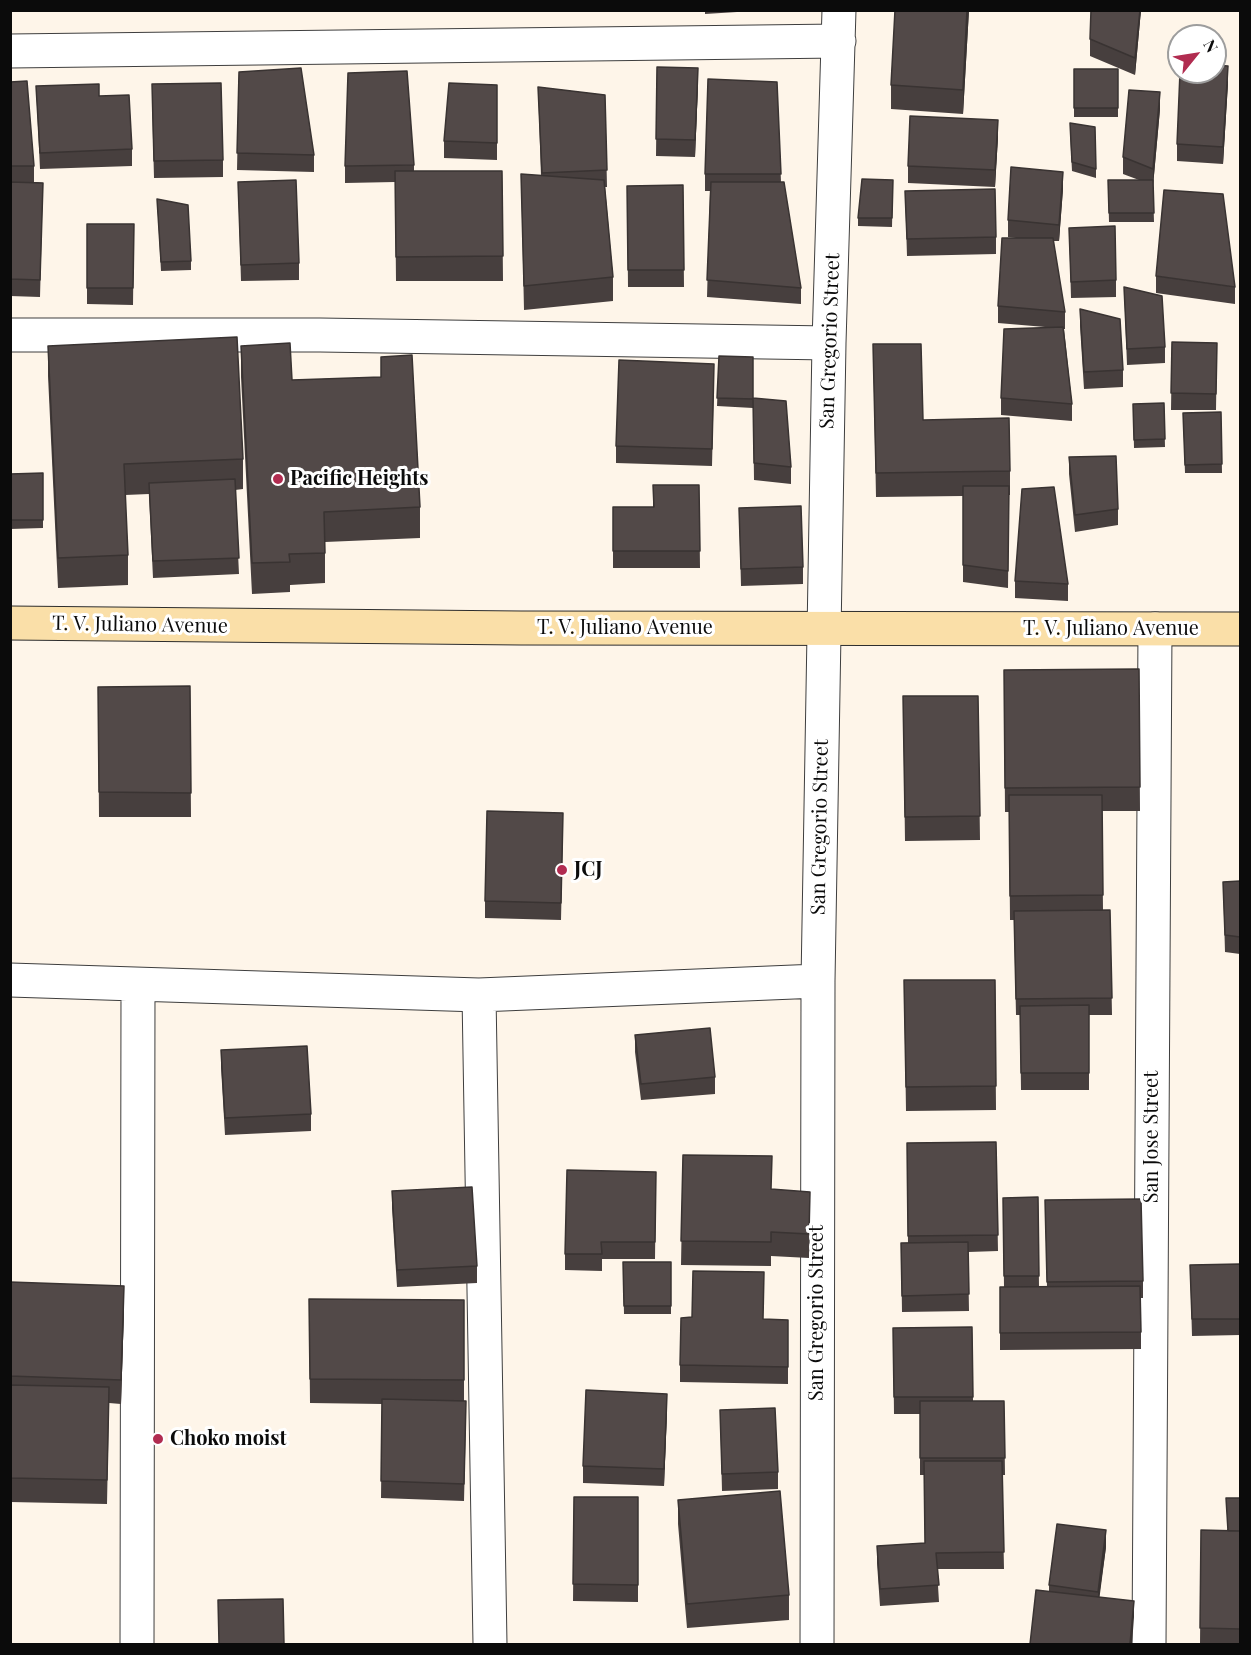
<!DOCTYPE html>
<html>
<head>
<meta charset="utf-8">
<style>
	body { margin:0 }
	#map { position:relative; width:1251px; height:1655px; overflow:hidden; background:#fef5e9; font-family:"Playfair Display",serif }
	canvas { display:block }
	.frame { position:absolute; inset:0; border:12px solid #0b0b0b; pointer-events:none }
	.north { position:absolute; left:1167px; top:24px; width:60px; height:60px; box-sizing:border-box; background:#fff; border:2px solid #9d9d9d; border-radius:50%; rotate:60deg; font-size:16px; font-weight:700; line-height:24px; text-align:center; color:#0b0b0b }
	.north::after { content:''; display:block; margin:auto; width:21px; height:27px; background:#b12c50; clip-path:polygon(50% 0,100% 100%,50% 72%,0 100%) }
</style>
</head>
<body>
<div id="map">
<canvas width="1251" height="1655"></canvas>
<div class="frame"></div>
<div class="north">N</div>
</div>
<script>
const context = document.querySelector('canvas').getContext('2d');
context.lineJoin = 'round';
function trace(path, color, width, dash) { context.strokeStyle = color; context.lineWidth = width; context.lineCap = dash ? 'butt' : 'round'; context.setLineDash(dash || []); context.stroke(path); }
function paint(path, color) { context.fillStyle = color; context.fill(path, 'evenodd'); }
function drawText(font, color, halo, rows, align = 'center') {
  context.font = font + ' "Playfair Display",serif'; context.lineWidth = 6; context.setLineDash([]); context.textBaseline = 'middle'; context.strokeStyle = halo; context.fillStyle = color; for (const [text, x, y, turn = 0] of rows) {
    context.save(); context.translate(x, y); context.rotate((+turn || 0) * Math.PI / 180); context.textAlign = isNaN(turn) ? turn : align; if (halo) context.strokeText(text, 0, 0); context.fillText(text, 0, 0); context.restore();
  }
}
const street = new Path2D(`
	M10 51 839 41
	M10 335H320L829 343
	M10 980 479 995 818 981
	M479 995 490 1644
	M137 1644 138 986
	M817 1644 818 981 829 343 839 10
	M1149 1644 1155 629`);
const secondary = new Path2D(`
	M10 623 521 628 1240 629`);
trace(street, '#3e3e3e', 35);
trace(secondary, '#2d2d2d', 35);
trace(street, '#fff', 33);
trace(secondary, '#fadfa8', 33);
paint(new Path2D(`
	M705 10H737V12L705 14Z
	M969 10 963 114 891 109V85Z
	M1141 10 1135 75 1090 56V39Z
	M657 67 698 85 695 157 656 156Z
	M1074 69H1118V117H1074Z
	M239 72 314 155V172L237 170Z
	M10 82 34 166V182L43 183 40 297 10 296Z
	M777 82 781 182 801 288V304L707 297 710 191H705V174Z
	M1228 83 1223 164 1177 161V144Z
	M497 85V160L444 158V141Z
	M36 86 99 96 132 149V166L40 169Z
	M538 87 605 95 607 187H605L613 277V301L524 310 521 174 541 176Z
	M152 101 223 160V177L154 178Z
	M1160 109 1153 186 1154 222H1109L1108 180H1139L1123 174V157Z
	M1070 132 1096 169V178L1072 171Z
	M998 137 995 187 908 183V166Z
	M414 165V171H502L503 281H396L395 182 345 183V166Z
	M893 180 892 227 858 226V218Z
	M238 182 299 263V280L241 281Z
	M683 185 684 287H628L627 186Z
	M1063 189 1059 241H1053L1065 312V329H1064L1072 404V421L1001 415V398L1045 327 998 323V306L1016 238 1008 237V220Z
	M905 191 996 237V254L907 256Z
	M157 199 191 261V270L161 271Z
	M87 224H134L133 305 87 304Z
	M1069 228 1116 280V297L1071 298Z
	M1156 276 1235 287V304L1156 293Z
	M1124 287 1165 347V363L1127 365Z
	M1080 309 1123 370V387L1084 389 1080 326Z
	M1172 342 1217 343 1216 410H1171Z
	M873 344 923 420 1010 471V495H1009L1008 588 963 582V496L876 497Z
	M48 346 243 459V489L235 490 239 574 153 578 149 494 125 495 128 555V585L58 588 48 376Z
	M241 346 292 380 381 377V357L420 507V538L325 542V583L290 585V592L252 594 241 377Z
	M719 356 753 398 791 467V484L754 480 753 401V408L717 406Z
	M714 380 712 466 616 463V446Z
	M1164 403 1165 447 1134 448 1133 404Z
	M1221 412 1222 473H1185L1183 413Z
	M1069 457 1118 509V525L1075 532 1069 474Z
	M43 473V528L10 529V474Z
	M653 485H699L700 568H613V507H653Z
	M739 508 803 567V584L741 586Z
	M1015 581 1068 584V601L1015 598Z
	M1139 669 1140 811H1102L1103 910H1110L1112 1015H1089V1090H1021L1020 1015H1016L1014 920H1010L1009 812H1005L1004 670Z
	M190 686 191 817H99L98 687Z
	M903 696H978L980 840 905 841Z
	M563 830 561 920 485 918V901Z
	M1240 881V954L1225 952 1223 882Z
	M904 980H995L996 1110 906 1111Z
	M635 1035 715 1077V1094L641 1100 635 1052Z
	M221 1050 311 1114V1131L225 1135 221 1067Z
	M996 1142 998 1251 968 1252 969 1311 902 1312 901 1243H908L907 1143Z
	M683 1155 771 1189 810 1216 809 1258 771 1256V1266L681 1265Z
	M656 1172 655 1259H602V1271L565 1270V1254Z
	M392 1191 477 1266V1283L397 1287 392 1208Z
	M1038 1197 1039 1287H1047L1045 1200 1143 1281V1298H1141V1349L1000 1350V1287H1004L1003 1198Z
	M623 1262H671V1314H624Z
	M1240 1264V1335L1192 1336 1190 1265Z
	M10 1282 124 1310 121 1404 109 1403 107 1504 10 1502Z
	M309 1299 464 1300V1401L466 1418 464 1501 381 1498 382 1404 310 1403Z
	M764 1319 788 1320V1384L680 1382V1365Z
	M972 1327 973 1401H1004L1005 1475H1002L1004 1569H937L939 1602 880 1606 877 1563V1546L925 1543 924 1475H920V1414H894L893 1328Z
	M720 1410 778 1472V1489L722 1491Z
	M667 1411 664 1486 583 1483V1466Z
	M574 1497H638V1602L573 1601Z
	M1240 1498V1644H1200L1201 1530 1227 1531Z
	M678 1500 789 1595V1620L687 1628 678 1524Z
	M1106 1547 1099 1597 1134 1617 1049 1591V1585Z`), '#473f3e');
paint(new Path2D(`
	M967 10H969L963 114V90Z
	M1140 10H1141L1135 75V58Z
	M1228 66V83L1223 164V147Z
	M698 68V85L695 157V140Z
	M1160 92V109L1153 186V169Z
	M998 120V137L995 187V170Z
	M1063 172V189L1059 241V225Z
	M810 1192V1216L809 1258V1234Z
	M124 1286V1310L121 1404V1380Z
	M667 1394V1411L664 1486V1469Z
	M1106 1530V1547L1098 1609V1592Z
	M1134 1601V1617L1132 1644H1130Z`), '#393332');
const building = new Path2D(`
	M895 10H967L963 90 891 85Z
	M1091 10H1140L1135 58 1090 39Z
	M1215 65 1228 66 1223 147 1177 144 1180 72H1215Z
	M657 67 698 68 695 140 656 139Z
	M301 68 314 155 237 153 239 72Z
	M1074 69H1118V108H1074Z
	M407 71 414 165 345 166 348 73Z
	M708 79 777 82 781 174H705Z
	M27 81 34 166H10V82Z
	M221 83 223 160 154 161 152 84Z
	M449 83 497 85V143L444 141Z
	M99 84V96L129 95 132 149 40 153 36 86Z
	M538 87 605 95 607 170 542 173Z
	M1129 90 1160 92 1153 169 1123 157Z
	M910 116 998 120 995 170 908 166Z
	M1070 123 1095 127 1096 169 1072 162Z
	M1011 167 1063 172 1059 225 1008 220Z
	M395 171H502L503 256 396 257Z
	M521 174 604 180 613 277 524 286Z
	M862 179 893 180 892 218H858Z
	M296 180 299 263 241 265 238 182Z
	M1108 180H1153L1154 213H1109Z
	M10 182 43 183 40 280 10 279Z
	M711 182H784L801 288 707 280Z
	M683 185 684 270H628L627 186Z
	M995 189 996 237 907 239 905 191Z
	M1164 190 1223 194 1235 287 1156 276Z
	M157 199 188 205 191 261 161 262Z
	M87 224H134L133 288H87Z
	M1115 226 1116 280 1071 282 1069 228Z
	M1002 238H1053L1065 312 998 306Z
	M1124 287 1162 296 1165 347 1127 349Z
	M1080 309 1120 319 1123 370 1084 372Z
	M1063 327 1072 404 1001 398 1004 329Z
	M237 337 243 459 124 464 128 555 58 558 48 346Z
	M1172 342 1217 343 1216 394 1171 393Z
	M290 343 292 380 381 377V357L412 355 420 507 324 512 325 553 289 554 290 562 252 563 241 346Z
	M873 344H921L923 420 1009 418 1010 471 876 473Z
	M719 356 753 357V399L717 398Z
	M619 360 714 364 712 449 616 446Z
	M753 398 786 401 791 467 754 463Z
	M1164 403 1165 439 1134 440 1133 404Z
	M1221 412 1222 464 1185 465 1183 413Z
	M1116 456 1118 509 1075 515 1069 457Z
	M43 473V520H10V474Z
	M235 479 239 558 153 561 149 483Z
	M653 485H699L700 551H613V507H654Z
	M963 486H1009L1008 571 963 565Z
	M1054 487 1068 584 1015 581 1022 489Z
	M801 506 803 567 741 569 739 508Z
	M1139 669 1140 787 1005 788 1004 670Z
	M190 686 191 793 99 792 98 687Z
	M903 696H978L980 816 905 817Z
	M1009 795H1102L1103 895 1010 896Z
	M487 811 563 813 561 903 485 901Z
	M1240 881V937L1225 935 1223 882Z
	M1110 910 1112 998 1016 999 1014 911Z
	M904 980H995L996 1086 906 1087Z
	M1089 1005V1073H1021L1020 1006Z
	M710 1028 715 1077 641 1084 635 1035Z
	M307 1046 311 1114 225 1118 221 1050Z
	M996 1142 998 1235 908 1236 907 1143Z
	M683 1155 772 1156 771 1189 810 1192 809 1234 771 1232V1242L681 1241Z
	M567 1170 656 1172 655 1242H601L602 1254H565Z
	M472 1187 477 1266 397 1270 392 1191Z
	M1038 1197 1039 1276H1004L1003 1198Z
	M1141 1199 1143 1281 1047 1282 1045 1200Z
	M968 1242 969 1294 902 1296 901 1243Z
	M623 1262H671V1306H624Z
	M1240 1264V1319H1192L1190 1265Z
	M693 1271 764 1272 763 1319 788 1320V1367L680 1365 681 1318 692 1317Z
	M10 1282 124 1286 121 1380 10 1376Z
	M1140 1286 1141 1332 1000 1333V1287Z
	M309 1299 464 1300V1380L310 1379Z
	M972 1327 973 1397H894L893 1328Z
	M10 1385 109 1387 107 1480 10 1478Z
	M586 1390 667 1394 664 1469 583 1466Z
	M382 1399 466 1401 464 1484 381 1481Z
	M920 1401H1004L1005 1458H920Z
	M775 1408 778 1472 722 1474 720 1410Z
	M924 1461H1002L1004 1552 936 1553 939 1585 880 1589 877 1546 925 1543Z
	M780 1491 789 1595 687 1604 678 1500Z
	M574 1497H638V1585L573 1584Z
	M1226 1498H1240V1531H1228Z
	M1057 1524 1106 1530 1098 1592 1049 1585Z
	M1201 1530 1240 1531V1629L1200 1628Z
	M1036 1590 1134 1601 1130 1644H1030Z
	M283 1599 284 1644H219L218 1600Z`);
paint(building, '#524948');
trace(building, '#393332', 1.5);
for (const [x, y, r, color] of [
	[278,479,6,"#b12c50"],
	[562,870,6,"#b12c50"],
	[158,1439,6,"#b12c50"]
]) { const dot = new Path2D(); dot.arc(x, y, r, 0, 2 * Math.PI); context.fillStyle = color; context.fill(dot); trace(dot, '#fff', 2); }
drawText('20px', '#0b0b0b', '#fff', [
	["San Gregorio Street",830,341,-88],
	["T. V. Juliano Avenue",140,625,1],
	["T. V. Juliano Avenue",625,628],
	["T. V. Juliano Avenue",1111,629],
	["San Gregorio Street",820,827,-89],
	["San Jose Street",1152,1137,-90],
	["San Gregorio Street",817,1313,-90]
]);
drawText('bold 20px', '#0b0b0b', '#fff', [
	["Pacific Heights",290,479],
	["JCJ",574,870],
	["Choko moist",170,1439]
], 'left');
</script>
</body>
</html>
